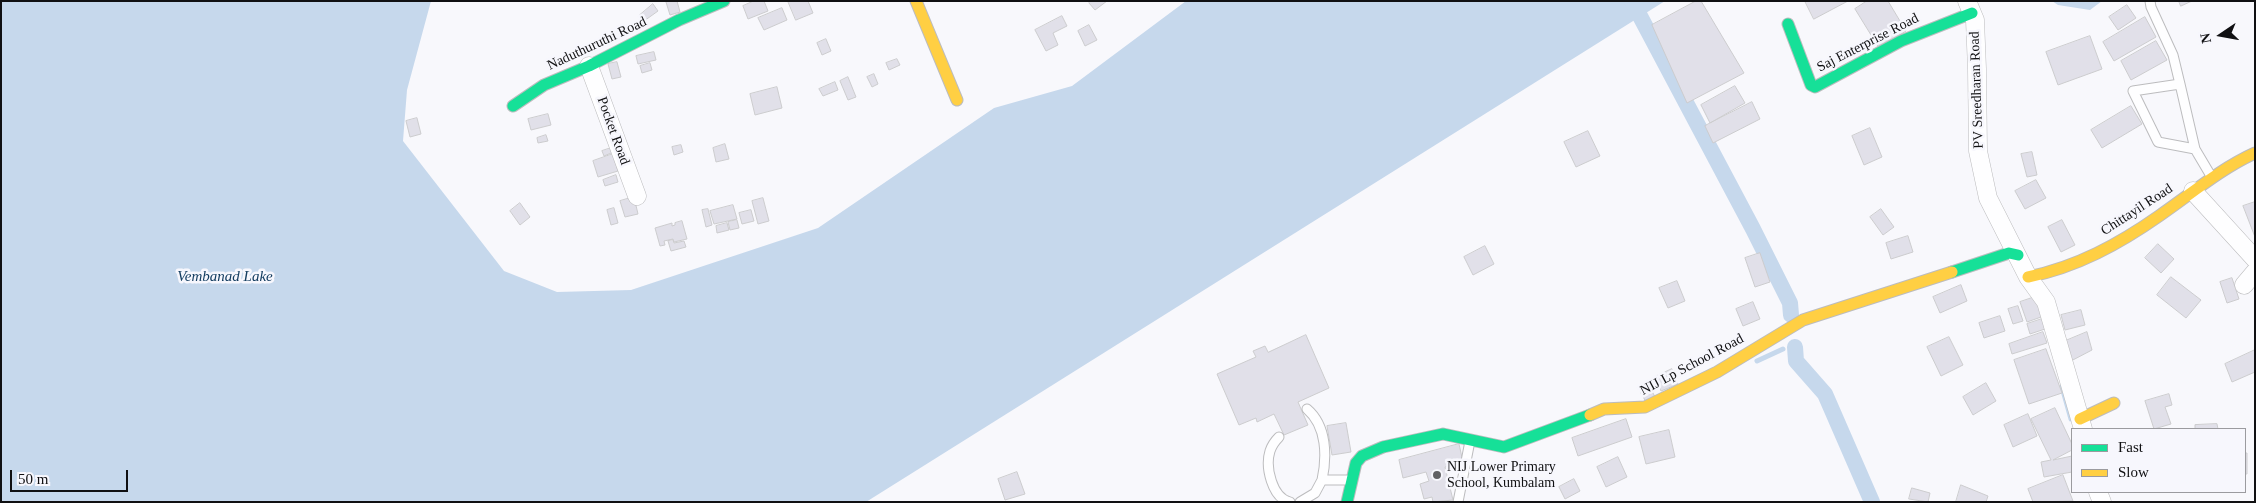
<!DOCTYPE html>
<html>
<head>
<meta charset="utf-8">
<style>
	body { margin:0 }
	#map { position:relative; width:2256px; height:503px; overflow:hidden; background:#f8f8fc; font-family:Georgia,serif }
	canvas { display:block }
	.frame { position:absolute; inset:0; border:2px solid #101012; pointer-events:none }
	.legend { position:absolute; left:2071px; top:428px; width:175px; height:65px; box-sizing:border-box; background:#f7f7fd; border:1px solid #9b9b9f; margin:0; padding:6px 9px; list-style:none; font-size:15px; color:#101012 }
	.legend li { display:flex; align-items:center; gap:10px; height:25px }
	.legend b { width:25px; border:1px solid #9b9b9f }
	.north { position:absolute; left:2196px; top:10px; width:50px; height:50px; -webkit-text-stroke:4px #f7f7fd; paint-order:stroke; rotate:258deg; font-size:14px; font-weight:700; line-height:20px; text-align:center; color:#101012 }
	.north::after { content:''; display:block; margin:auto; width:18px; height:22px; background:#101012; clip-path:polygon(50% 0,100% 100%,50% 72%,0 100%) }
	.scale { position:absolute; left:10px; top:470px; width:118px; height:22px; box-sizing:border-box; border:2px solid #101012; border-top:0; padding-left:6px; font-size:15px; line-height:18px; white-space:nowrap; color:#101012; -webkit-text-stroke:4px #f7f7fd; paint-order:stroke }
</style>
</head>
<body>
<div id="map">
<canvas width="2256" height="503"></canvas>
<div class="frame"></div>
<ul class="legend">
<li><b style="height:6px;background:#16e098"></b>Fast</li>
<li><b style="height:6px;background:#ffcf43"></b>Slow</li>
</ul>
<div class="north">N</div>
<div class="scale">50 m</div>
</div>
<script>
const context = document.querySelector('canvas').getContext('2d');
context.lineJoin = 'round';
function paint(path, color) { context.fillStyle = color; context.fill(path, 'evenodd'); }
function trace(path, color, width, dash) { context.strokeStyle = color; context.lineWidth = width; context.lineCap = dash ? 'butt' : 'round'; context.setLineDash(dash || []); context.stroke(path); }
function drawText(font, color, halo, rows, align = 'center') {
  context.font = font + ' Georgia,serif'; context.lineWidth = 5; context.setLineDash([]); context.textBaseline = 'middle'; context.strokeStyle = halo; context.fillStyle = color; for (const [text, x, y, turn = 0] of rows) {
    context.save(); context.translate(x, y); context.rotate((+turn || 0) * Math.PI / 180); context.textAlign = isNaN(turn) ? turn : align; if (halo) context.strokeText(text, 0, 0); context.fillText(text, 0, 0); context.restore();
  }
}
paint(new Path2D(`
	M1 1H431L407 90 403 141 504 271 557 292 631 290 818 228 994 108 1072 86 1186 1H1665L866 502H1Z
	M2052 1H2102L2090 10 2058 5Z`), '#c6d8ec');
trace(new Path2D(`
	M1757 361 1783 349
	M2062 387 2071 419`), '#c6d8ec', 5);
trace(new Path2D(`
	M1632 1 1753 229 1790 303 1791 315
	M1795 347 1796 361 1825 394 1872 502`), '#c6d8ec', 16);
const building = new Path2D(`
	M677 1 680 12 670 15 666 2Z
	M754 1H764L768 11 748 19 743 6Z
	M788 1H808L813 13 796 20Z
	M1091 1H1107L1095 10 1089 3Z
	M1696 1H1701L1744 73 1687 103 1652 25Z
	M1805 1H1848L1814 19Z
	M1867 1H1888L1906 31 1879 48 1855 9Z
	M2179 1H2192L2181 6Z
	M653 4 658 11 644 21 640 15Z
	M2127 5 2136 18 2118 30 2109 17Z
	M782 8 787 20 764 30 758 18Z
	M1062 16 1067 26 1053 33 1058 45 1046 51 1035 30Z
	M2145 17 2156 37 2114 61 2103 42Z
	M1089 25 1097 40 1085 46 1078 31Z
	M2090 36 2102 69 2058 85 2046 52Z
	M826 39 831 51 822 55 817 43Z
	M2156 41 2167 60 2131 80 2121 61Z
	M654 52 656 60 638 64 636 56Z
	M897 59 900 65 889 70 886 63Z
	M617 62 621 77 612 79 608 64Z
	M650 63 652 70 642 73 640 66Z
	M874 74 878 84 872 87 867 77Z
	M848 77 856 97 848 100 840 81Z
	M835 82 838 90 823 96 819 89Z
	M1735 86 1745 103 1710 123 1701 105Z
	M777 87 782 108 755 115 750 94Z
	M1752 102 1760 119 1713 143 1705 126Z
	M2131 106 2142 124 2102 148 2091 130Z
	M548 114 551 125 531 130 528 119Z
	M417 118 421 134 410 137 406 121Z
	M1870 128 1882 157 1864 165 1852 136Z
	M1588 131 1600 156 1576 167 1564 142Z
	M546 135 548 141 538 143 537 138Z
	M725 144 729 159 716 162 713 148Z
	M681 145 683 152 674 155 672 147Z
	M614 147 616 151 604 156 602 151Z
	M2032 152 2037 175 2027 177 2021 154Z
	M613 154 618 171 598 177 593 161Z
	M616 175 618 182 605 186 603 180Z
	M2036 180 2046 198 2025 209 2015 191Z
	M634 197 638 214 625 217 620 201Z
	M763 198 769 221 758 224 752 201Z
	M2255 202V237L2243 206Z
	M520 203 530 217 520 225 510 211Z
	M733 205 737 219 714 224 710 211Z
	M614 208 618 223 611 225 607 210Z
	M708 209 712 225 706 227 702 210Z
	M1881 209 1894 227 1883 235 1870 217Z
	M751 210 754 221 742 224 739 213Z
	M737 220 739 228 730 230 728 222Z
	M2062 220 2075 245 2061 252 2048 227Z
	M682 221 687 239 674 242 673 239 664 241 665 245 660 246 655 228 672 223V226L675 225V223Z
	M727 223 729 230 717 233 716 226Z
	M1908 236 1913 252 1891 259 1886 243Z
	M673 240 674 243 684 241 686 247 671 251 668 241Z
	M2158 244 2174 259 2161 273 2145 258Z
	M1485 246 1494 264 1473 275 1464 257Z
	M1760 253 1770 282 1755 287 1745 258Z
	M2171 277 2201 300 2186 318 2157 295Z
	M2232 278 2239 299 2227 303 2220 282Z
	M1677 281 1685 301 1668 308 1659 288Z
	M1961 285 1967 301 1940 313 1933 297Z
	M2038 296 2044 316 2027 322 2020 302Z
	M1753 302 1760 319 1743 326 1736 309Z
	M2018 306 2023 321 2013 324 2008 309Z
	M2081 310 2085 325 2065 330 2061 315Z
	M2000 316 2005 331 1984 338 1979 323Z
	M2042 319 2045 329 2030 334 2027 324Z
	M2043 332 2047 343 2012 354 2009 344Z
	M2087 332 2092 350 2069 362 2063 342Z
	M1306 335 1329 388 1298 402 1308 425 1284 435 1274 414 1257 422 1256 418 1239 425 1217 374 1256 357 1253 351 1265 346 1268 352Z
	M1949 337 1963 365 1941 376 1927 347Z
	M2046 349 2062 393 2029 404 2014 360Z
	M2255 350V372L2232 382 2225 364Z
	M1672 369 1678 384 1661 391 1655 377Z
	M1986 383 1996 401 1973 415 1963 397Z
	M1650 387 1655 397 1646 402 1641 393Z
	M2169 394 2172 405 2165 407 2171 424 2154 429 2145 401Z
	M2055 408 2072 444V450L2053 460 2072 456V472L2044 477 2041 462 2051 460 2031 419Z
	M2028 414 2037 436 2013 447 2004 425Z
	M1626 419 1632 437 1578 456 1572 438Z
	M1346 423 1351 452 1332 455 1327 426Z
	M2217 424 2218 429H2195V425Z
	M1669 430 1675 457 1646 464 1639 437Z
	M1459 444 1463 462 1445 467 1453 500 1433 502 1432 497 1424 499 1420 484 1429 481 1426 472 1403 478 1399 460Z
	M2245 453H2247V474H2245Z
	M1618 457 1627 477 1606 487 1597 467Z
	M1017 472 1025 494 1005 500 998 479Z
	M2063 475 2073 501 2033 502 2028 489Z
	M1574 479 1580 491 1565 499 1559 487Z
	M1961 485 1988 496 1986 502H1956Z
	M1912 488 1930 493 1928 502 1909 499Z`);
paint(building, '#e1e0e9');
trace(building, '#ccccce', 1);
const lane = new Path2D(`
	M2150 1 2151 7 2173 55 2180 84
	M2195 149 2180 84 2133 91 2158 142 2195 149 2211 176
	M1307 409C1327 426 1327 457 1322 480
	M1279 437C1275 441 1272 445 1270 451 1265 467 1272 498 1290 502
	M1300 502 1315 493 1322 480H1349
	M1458 502 1470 441`);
const street = new Path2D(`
	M1967 1 1975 20 1977 69 1978 151 1988 198 2028 277 2046 302 2083 429
	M589 66 637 196
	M2193 191 2255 259
	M2244 285 2255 272
	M2098 492 2102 502`);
const fast = new Path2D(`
	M1788 24 1811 85 1815 87 1901 41 1972 13
	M513 106 544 85 589 66 679 20 724 1
	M1952 272 2009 253 2018 255
	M1347 502 1356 463 1362 456 1383 447 1443 434 1504 447 1590 415`);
const slow = new Path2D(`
	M916 1 957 100
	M2028 277C2077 267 2119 244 2159 216 2191 194 2220 169 2255 153
	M1590 415 1604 409 1645 407 1717 372 1803 320 1952 272
	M2080 419 2114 403`);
trace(lane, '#bcbcbe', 11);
trace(street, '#bcbcbe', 19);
trace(fast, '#bcbcbe', 13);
trace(slow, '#bcbcbe', 13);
trace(lane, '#fefeff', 9);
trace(street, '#fefeff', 18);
trace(fast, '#16e098', 11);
trace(slow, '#ffcf43', 11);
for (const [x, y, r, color] of [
	[1437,475,5,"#616164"]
]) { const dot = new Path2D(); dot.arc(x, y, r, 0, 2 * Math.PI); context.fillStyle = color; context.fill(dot); trace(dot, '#f7f7fd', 2); }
drawText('14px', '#101012', '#f7f7fd', [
	["Saj Enterprise Road",1868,43,-27],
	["Naduthuruthi Road",597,44,-25],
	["PV Sreedharan Road",1977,90,-92],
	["Pocket Road",613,131,70],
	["Chittayil Road",2137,210,-33],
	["NIJ Lp School Road",1692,365,-28]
]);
drawText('14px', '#101012', '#f7f7fd', [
	["NIJ Lower Primary",1447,467],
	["School, Kumbalam",1447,483]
], 'left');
drawText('italic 15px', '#143d60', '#f7f7fd', [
	["Vembanad Lake",225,277]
]);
</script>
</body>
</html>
